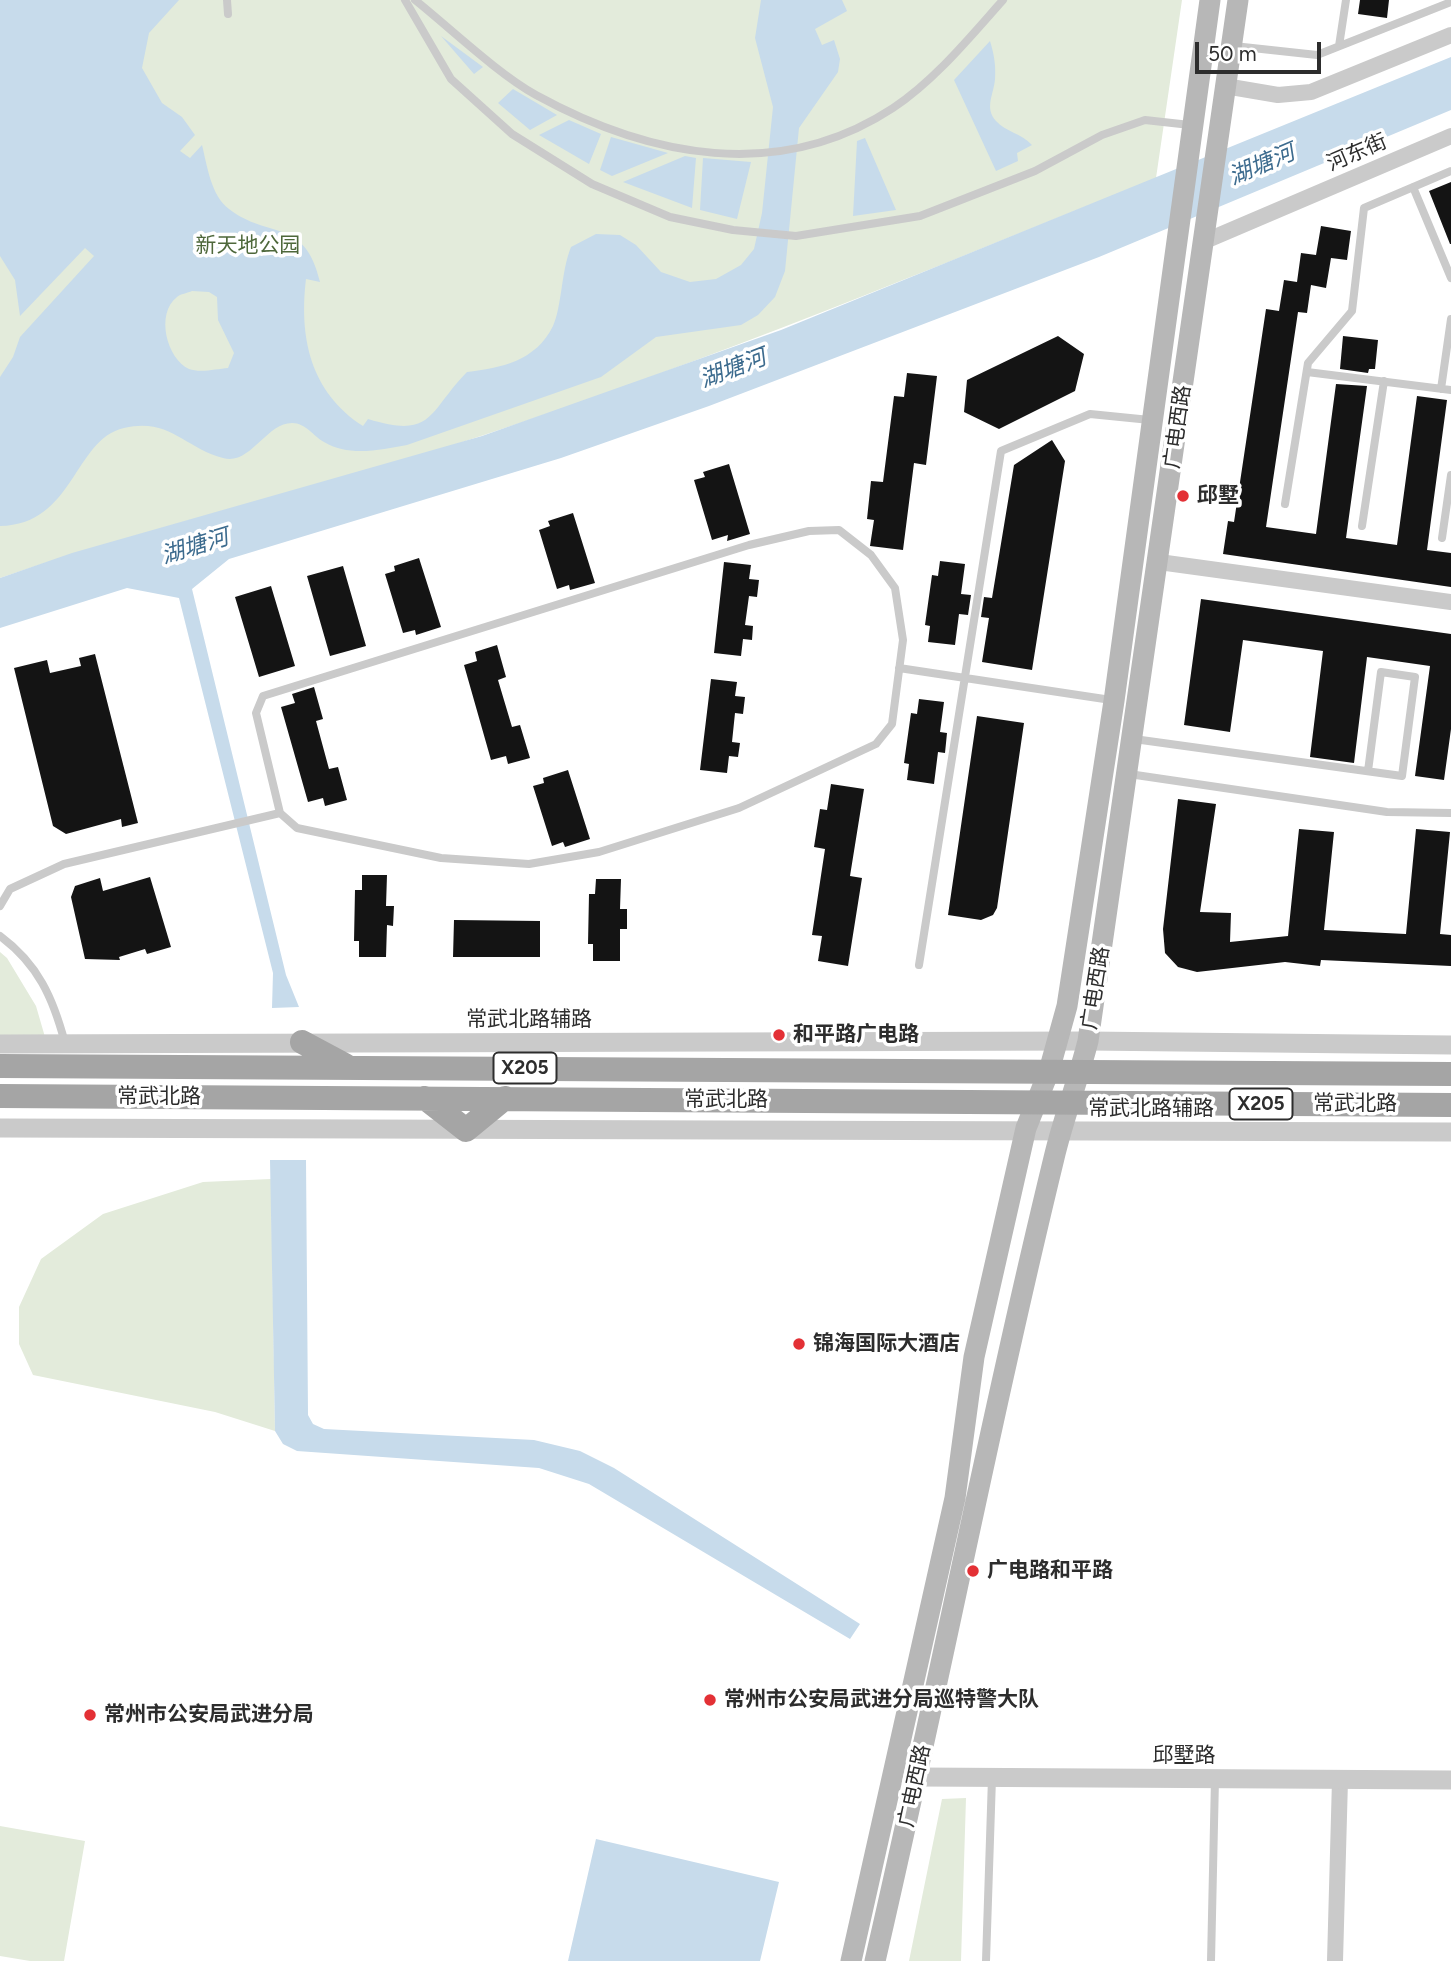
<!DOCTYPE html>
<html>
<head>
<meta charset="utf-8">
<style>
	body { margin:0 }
	#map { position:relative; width:1451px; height:1961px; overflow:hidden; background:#fff; font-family:Figtree,sans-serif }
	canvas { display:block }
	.scale { position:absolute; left:1195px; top:42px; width:126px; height:32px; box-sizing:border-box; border:4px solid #2d2d2d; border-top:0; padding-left:9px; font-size:21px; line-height:24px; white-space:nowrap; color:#2d2d2d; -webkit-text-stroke:5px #fff; paint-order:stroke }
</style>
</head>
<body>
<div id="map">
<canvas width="1451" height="1961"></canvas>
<div class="scale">50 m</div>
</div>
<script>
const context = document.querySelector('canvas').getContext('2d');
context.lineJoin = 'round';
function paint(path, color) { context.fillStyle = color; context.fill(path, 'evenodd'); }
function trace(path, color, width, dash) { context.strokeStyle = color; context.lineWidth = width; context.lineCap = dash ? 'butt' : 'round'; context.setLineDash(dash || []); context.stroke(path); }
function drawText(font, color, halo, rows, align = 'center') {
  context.font = font + ' Figtree,"Noto Sans SC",sans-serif'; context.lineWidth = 7; context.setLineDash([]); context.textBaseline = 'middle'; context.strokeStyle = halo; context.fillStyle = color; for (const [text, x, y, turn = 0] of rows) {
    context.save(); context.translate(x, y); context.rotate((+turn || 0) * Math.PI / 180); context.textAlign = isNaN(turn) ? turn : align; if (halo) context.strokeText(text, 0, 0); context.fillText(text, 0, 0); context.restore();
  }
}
paint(new Path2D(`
	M0 0H1182L1156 178C933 268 712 360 484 435 324 488 159 523 0 578Z
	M0 952 7 958 36 1006 45 1037 0 1036Z
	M271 1179 275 1431 215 1412 33 1375 19 1344V1307L41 1259 103 1214 203 1182Z
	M966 1798 961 1961H909L942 1799Z
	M0 1826 85 1841 64 1961H30L0 1956Z`), '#e3ebdb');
paint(new Path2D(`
	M0 0H179L149 33 142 68 162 103 182 117 195 135 180 151 190 158 202 145C207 165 211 196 229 209 269 240 305 217 320 282L306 279C299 337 310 392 363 426L368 419C434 439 427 413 467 372 501 368 536 361 553 326 562 306 561 272 571 247L596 234 620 235 636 245 661 272 690 282 716 279 741 265 754 249 762 213 773 107 755 38 761 0H842L847 11 815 29 822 45 834 40 840 59 838 72 799 128 785 271 775 297 758 315 741 325 656 337 601 377 407 445C381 450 348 457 324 442 313 436 306 423 292 423 266 423 250 466 223 458 185 448 169 417 124 428 74 439 74 525 0 526V377L13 357 20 337 94 256 85 248 20 316 15 280 0 256ZM192 291 209 292 217 297 218 320 234 353 228 368C217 369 200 373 189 369 167 359 155 314 177 297 180 294 188 293 192 291Z
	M441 36 483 67 474 74Z
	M990 41C994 54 996 65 995 79 994 94 984 108 996 121 1006 132 1021 133 1032 145L1017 153 1018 161 996 171 954 80Z
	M1451 57V110L1099 257 709 406 561 458 229 559 192 589 286 975 299 1007 272 1008 273 973 179 598 127 588 0 628V578L72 553 482 436 781 330Z
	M513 89 557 115 530 130 498 103Z
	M569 120 601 134 589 164 539 135Z
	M611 137 668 153 612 176 600 170Z
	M865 138 896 210 853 216 857 141Z
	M685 156 696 158 692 208 623 182Z
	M703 158 751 162 737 219 700 210Z
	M270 1160H306L308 1415 313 1424 324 1429 534 1440 580 1451 614 1468 860 1624 850 1639 589 1484 539 1468 297 1451 283 1444 275 1431Z
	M596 1839 779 1882 760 1961H568Z`), '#c7dbeb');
paint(new Path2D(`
	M1360 0H1389L1387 18 1358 14Z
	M1451 182V244H1450L1429 191Z
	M1321 226 1351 231 1347 260 1331 258 1326 288 1311 285 1307 313 1298 312 1266 527 1316 534 1336 384 1367 386 1346 538 1397 545 1417 396 1447 400 1427 550 1451 553V587L1223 554 1228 521 1234 522 1266 309 1279 311 1284 280 1297 282 1301 253 1316 255Z
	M1058 336 1084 354 1075 391 999 429 964 412 967 380Z
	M1343 336 1378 340 1375 369H1369L1368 373 1340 369Z
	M907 373 937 376 926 465 914 463 903 550 870 546 874 520 867 519 871 481 883 482 894 396 904 397Z
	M1052 440 1065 461 1032 670 982 662 989 618 981 617 984 597 992 598 1014 465Z
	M729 464 750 534 727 541 728 535 712 540 694 480 705 477 703 472Z
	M573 513 595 583 570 590 569 585 557 589 539 530 550 526 548 521Z
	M419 558 441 627 416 635 415 630 403 633 385 574 395 571 394 566Z
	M940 561 965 564 961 594 971 595 968 615 959 614 955 645 928 642 930 626 925 625 932 575 938 576Z
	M724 562 751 565 749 579 759 580 757 597 749 596 745 625 753 626 752 640 743 639 741 656 714 653Z
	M343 566 366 646 330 656 307 576Z
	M271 586 295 666 259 677 235 597Z
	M1201 599 1451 634V729L1444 780 1415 776 1430 666 1367 657 1354 763 1310 757 1323 651 1243 640 1230 732 1184 725Z
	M497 645 506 677 498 680 512 727 520 725 530 758 508 764 506 756 491 760 464 665 477 661 475 652Z
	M95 654 138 823 122 827 121 819 66 834 53 826 14 668 47 660 50 673 81 666 79 658Z
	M711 679 737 682 735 696 745 697 743 714 735 713 732 742 740 743 738 757 729 756 727 773 700 770Z
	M314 687 323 719 316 721 329 769 338 767 347 800 325 806 323 798 308 802 281 707 295 703 292 694Z
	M919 699 944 702 940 732 947 733 945 753 938 752 934 784 907 780 909 764 904 763 911 713 917 714Z
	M977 716 1024 723 997 908 993 915 981 920 948 915Z
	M568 770 590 839 565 847 563 842 552 846 533 786 544 783 543 778Z
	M831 784 864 789 850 876 862 878 848 966 818 961 822 936 812 935 825 849 814 847 820 809 827 810Z
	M1178 799 1216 804 1200 912 1231 913 1230 942 1288 936 1299 829 1334 832 1324 930 1406 934 1416 829 1450 832 1440 934 1451 935V966L1321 960 1320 966 1285 962 1197 972 1178 967 1165 953 1163 929Z
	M362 875H387L386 906H394L393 926 387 925 386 957H359V941H354L355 890H362Z
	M150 877 171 947 147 954 145 949 119 957 120 960 85 959 71 897 75 886 100 878 103 891Z
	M596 879H621L620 909H627V929H620V961H593V944H588L589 894H595Z
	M454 920 540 921V957H453Z`), '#141414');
trace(new Path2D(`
	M227 0 228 14
	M405 0 451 79 512 134 592 184 670 217 733 230 796 236 920 216 1035 171 1102 135 1145 120 1190 125
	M415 0C450 28 498 74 536 95 649 157 779 183 893 108 935 80 970 37 1003 0
	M1234 46 1317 55 1451 2
	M1339 46 1346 0
	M1413 187 1451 278
	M1307 372 1451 390
	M1441 389 1451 319
	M1285 504 1308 363 1352 311 1364 208 1451 171
	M1362 526 1384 381
	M839 530 871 555 895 588 903 640 892 724 876 744 739 808 599 852 529 864 441 858 297 828 280 813 256 713 263 696 749 545 809 531Z
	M1442 538 1451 475
	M899 668 1111 700
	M1134 739 1402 776 1415 677 1381 672 1368 771
	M1129 774 1387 812 1451 813
	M0 906 10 889 64 864 280 813
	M0 936C38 964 53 998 65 1043
	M919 965 1001 451 1090 414 1150 420
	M986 1961 992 1778
	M1211 1961 1215 1779`), '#cacaca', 8);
trace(new Path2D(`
	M1225 86 1278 95 1311 92 1451 35
	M1203 242 1451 136
	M1159 562 1451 602
	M1335 1961 1340 1780`), '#cacaca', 16);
trace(new Path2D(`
	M0 1044 1088 1041 1451 1045
	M0 1128 1451 1132
	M918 1777 1451 1780`), '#cacaca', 19);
trace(new Path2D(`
	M851 1961 955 1498 974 1357 1026 1128 1049 1071 1067 1006 1114 701 1210 0
	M875 1961C937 1694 989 1425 1054 1158 1063 1119 1078 1081 1088 1041L1238 0`), '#b7b7b7', 21);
trace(new Path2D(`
	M302 1042 345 1065
	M0 1066 1451 1074
	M0 1096 1451 1105
	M425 1098 466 1130 505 1098`), '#a5a5a5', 24);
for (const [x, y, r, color] of [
	[1183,496,7,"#e33035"],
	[779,1035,7,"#e33035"],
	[799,1344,7,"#e33035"],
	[973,1571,7,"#e33035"],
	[710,1700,7,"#e33035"],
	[90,1715,7,"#e33035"]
]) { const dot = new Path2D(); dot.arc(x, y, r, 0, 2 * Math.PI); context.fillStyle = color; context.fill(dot); trace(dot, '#fff', 2.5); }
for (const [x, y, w] of [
	[525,1068,63],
	[1261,1104,63]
]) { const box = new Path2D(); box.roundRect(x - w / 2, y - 15.5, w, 31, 5); context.fillStyle = '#fff'; context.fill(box); trace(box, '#2d2d2d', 2); }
drawText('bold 19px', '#2d2d2d', null, [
	["X205",525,1068],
	["X205",1261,1104]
]);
drawText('21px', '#2d2d2d', '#fff', [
	["河东街",1357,153,-23],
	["广电西路",1178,427,-82],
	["广电西路",1096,988,-81],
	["常武北路辅路",529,1020],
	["常武北路",159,1097],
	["常武北路",726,1100],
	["常武北路",1355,1104],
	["常武北路辅路",1151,1109],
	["邱墅路",1184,1756],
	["广电西路",915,1786,-78]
]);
drawText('21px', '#4e683b', '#fff', [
	["新天地公园",248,246]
]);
drawText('bold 21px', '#2d2d2d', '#fff', [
	["邱墅",1197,496],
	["和平路广电路",793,1035],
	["锦海国际大酒店",813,1344],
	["广电路和平路",987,1571],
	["常州市公安局武进分局巡特警大队",724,1700],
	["常州市公安局武进分局",104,1715]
], 'left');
drawText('italic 23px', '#3c6b8e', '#fff', [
	["湖塘河",1262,165,-23],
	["湖塘河",733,369,-21],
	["湖塘河",195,547,-17]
]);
</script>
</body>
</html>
